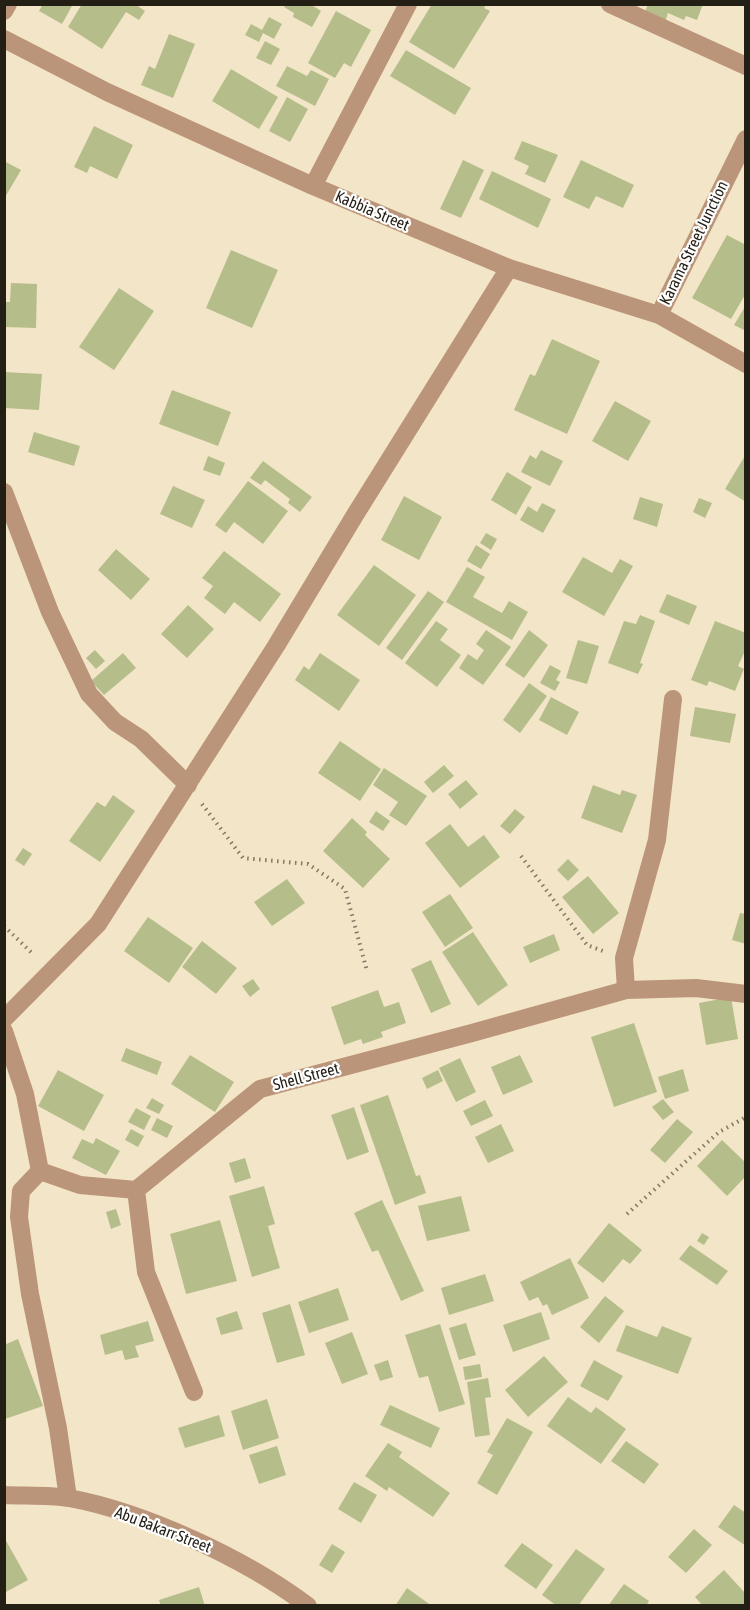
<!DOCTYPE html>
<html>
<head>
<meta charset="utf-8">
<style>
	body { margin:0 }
	#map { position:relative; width:750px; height:1610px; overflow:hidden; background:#f3e5c7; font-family:"Asap Condensed",sans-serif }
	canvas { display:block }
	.frame { position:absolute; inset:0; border:6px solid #241f15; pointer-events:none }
</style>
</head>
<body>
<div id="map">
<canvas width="750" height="1610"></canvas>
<div class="frame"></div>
</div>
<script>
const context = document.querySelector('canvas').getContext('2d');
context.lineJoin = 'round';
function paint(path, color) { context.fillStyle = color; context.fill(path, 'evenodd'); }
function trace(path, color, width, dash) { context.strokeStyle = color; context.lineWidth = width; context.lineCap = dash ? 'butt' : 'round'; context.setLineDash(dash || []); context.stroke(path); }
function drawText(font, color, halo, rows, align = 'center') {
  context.font = font + ' "Asap Condensed",sans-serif'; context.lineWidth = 4.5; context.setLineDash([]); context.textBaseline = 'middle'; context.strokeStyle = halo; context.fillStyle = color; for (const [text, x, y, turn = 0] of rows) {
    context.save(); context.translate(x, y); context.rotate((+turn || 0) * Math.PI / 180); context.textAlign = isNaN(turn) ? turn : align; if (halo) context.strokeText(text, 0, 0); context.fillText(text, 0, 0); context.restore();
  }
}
paint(new Path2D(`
	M43 4H73L62 24 39 11Z
	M82 4H135L145 11 139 20 126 12 102 49 68 27Z
	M286 4H310L321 11 312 27 293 17 294 13 284 7Z
	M432 4H486L484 8 490 11 454 69 409 42Z
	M648 4H703L697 20 686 16 684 20 668 13 665 22 644 15Z
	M336 11 371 30 351 67 344 63 335 78 308 63Z
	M269 17 282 24 274 39 263 33 259 42 245 35 251 24 262 30Z
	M169 34 195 44 173 98 141 85 149 66 155 69Z
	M265 41 280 49 271 65 256 58Z
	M406 50 471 88 455 115 390 76Z
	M287 66 307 76 311 70 329 79 315 106 276 86Z
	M231 69 278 97 259 129 212 101Z
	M287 97 308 109 290 142 269 131Z
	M94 126 133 145 117 179 90 166 87 173 74 167Z
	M522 141 558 155 545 183 525 174 529 166 514 159Z
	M463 160 484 170 461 218 440 209Z
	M581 160 634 185 623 208 596 196 589 209 563 197Z
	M4 161 21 170 4 199Z
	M492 171 551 199 538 228 479 199Z
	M727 235 746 245V293L731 319 692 298Z
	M231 250 278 270 252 328 206 308Z
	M11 283 37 284 36 328 4 327V302H10Z
	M119 288 154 311 114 370 79 347Z
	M746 305V331L734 325Z
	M552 339 600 361 567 434 514 410 530 374 535 376Z
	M4 372 42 374 39 410 4 408Z
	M172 390 231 412 218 446 159 424Z
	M615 401 651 421 628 461 592 441Z
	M34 432 80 446 74 466 28 452Z
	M541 450 563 461 550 486 521 472 530 455 536 459Z
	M746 454V502L725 489Z
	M208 456 225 463 220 476 203 470Z
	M263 461 312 497 300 512 288 503 290 499 265 480 261 485 250 478Z
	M507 472 532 487 516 515 491 500Z
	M248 481 288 511 263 544 234 522 226 533 215 525Z
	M173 486 205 500 192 528 160 514Z
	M404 496 442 517 419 560 381 540Z
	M640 497 663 504 657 527 633 519Z
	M699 498 712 503 705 518 693 512Z
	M542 503 556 510 543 533 520 520 528 506 537 512Z
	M486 533 497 539 491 550 480 543Z
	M476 545 490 554 481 569 467 561Z
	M116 549 150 579 131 600 98 570Z
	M224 551 281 594 260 622 234 602 225 614 204 598 213 586 202 578Z
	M583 557 612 573 620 559 633 566 604 616 562 592Z
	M374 565 416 595 379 646 337 615Z
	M467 567 485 577 473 597 502 613 509 601 528 612 512 640 446 602Z
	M428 591 444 602 402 660 386 648Z
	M667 594 697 606 689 625 659 612Z
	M188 605 214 629 187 658 161 634Z
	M640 615 655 621 640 663 643 664 638 674 608 663 624 621 636 624Z
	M436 621 448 629 440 640 461 655 437 687 405 663Z
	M715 621 746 633V649L738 666 744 669 735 691 709 681 707 686 691 680Z
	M486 630 511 647 483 685 459 668 468 654 477 660 484 650 476 644Z
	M529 630 548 645 524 678 505 665Z
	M578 640 599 646 587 684 566 678Z
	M95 650 105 661 96 669 86 658Z
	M123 653 136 668 104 695 91 681Z
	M320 653 360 680 339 711 295 680 304 666 309 670Z
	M550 665 561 671 556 680 560 682 555 691 540 683Z
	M529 683 547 696 520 733 503 720Z
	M551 697 579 712 567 735 539 720Z
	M695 707 736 714 730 743 690 736Z
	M340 741 381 769 360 801 318 773Z
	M444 765 454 776 433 793 424 782Z
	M384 768 427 796 406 826 389 815 398 802 373 785Z
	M466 780 478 794 460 809 448 794Z
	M593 785 620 795 622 790 637 795 622 833 581 818Z
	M113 795 135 811 100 862 69 841 97 802 105 807Z
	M515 809 525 817 510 834 500 826Z
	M376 811 390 821 383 831 369 822Z
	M352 818 367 832 365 835 390 859 363 888 323 851Z
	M450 824 468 847 484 835 500 857 460 888 425 843Z
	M23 848 32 854 24 866 15 860Z
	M568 859 579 870 568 881 557 870Z
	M588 876 619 913 593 934 562 897Z
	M287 879 305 903 272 926 254 902Z
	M450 894 473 928 445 947 422 912Z
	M740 913 746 914V944L732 940Z
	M148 917 193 948 169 983 124 951Z
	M473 932 508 985 478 1006 442 952Z
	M554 934 560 950 530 963 523 947Z
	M202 941 237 968 216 994 182 967Z
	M431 960 451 1004 431 1013 411 969Z
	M253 979 260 989 250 997 242 986Z
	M378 990 384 1007 399 1002 406 1023 381 1032 383 1037 363 1044 361 1039 344 1045 331 1007Z
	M731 997 738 1039 706 1045 699 1003Z
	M634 1023 657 1092 614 1107 591 1037Z
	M126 1048 162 1062 157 1075 121 1061Z
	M190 1055 234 1082 215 1112 171 1084Z
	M520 1055 533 1082 503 1095 491 1067Z
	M460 1058 476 1092 456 1102 439 1068Z
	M683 1069 689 1091 665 1099 658 1077Z
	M58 1070 104 1095 84 1131 38 1106Z
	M438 1070 443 1081 427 1089 422 1078Z
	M388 1095 416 1176 420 1175 426 1193 395 1205 360 1105Z
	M152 1098 164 1105 159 1114 146 1108Z
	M663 1099 674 1112 663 1120 652 1107Z
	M485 1100 493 1116 471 1126 463 1111Z
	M354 1107 369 1152 347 1160 331 1115Z
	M136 1108 151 1116 144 1130 128 1122Z
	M157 1118 173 1126 167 1138 151 1130Z
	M677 1119 693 1132 665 1163 650 1150Z
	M501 1124 514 1151 488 1163 475 1137Z
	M131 1129 144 1136 138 1147 125 1140Z
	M96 1138 120 1151 106 1175 72 1158 82 1139 93 1144Z
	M722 1140 746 1163V1176L727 1196 697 1166Z
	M245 1158 251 1178 235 1183 229 1163Z
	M264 1186 275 1224 268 1226 280 1268 252 1277 229 1196Z
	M461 1196 470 1231 427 1241 418 1206Z
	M382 1200 424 1291 401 1301 378 1250 372 1252 354 1213Z
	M116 1209 121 1225 111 1229 106 1212Z
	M220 1220 237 1281 186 1294 170 1234Z
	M609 1223 642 1250 630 1264 623 1259 603 1283 577 1263Z
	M702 1233 709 1237 704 1245 697 1241Z
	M690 1245 728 1271 717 1285 679 1259Z
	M570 1258 589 1298 552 1315 547 1304 543 1306 538 1297 529 1301 520 1282Z
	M485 1274 494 1301 449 1315 441 1288Z
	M338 1288 349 1320 309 1333 298 1302Z
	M605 1296 624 1311 599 1343 580 1327Z
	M290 1304 305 1355 277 1363 262 1313Z
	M237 1311 243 1329 221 1335 216 1318Z
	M541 1312 550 1339 513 1352 503 1325Z
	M148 1321 154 1341 135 1346 139 1357 125 1360 122 1350 105 1355 100 1335Z
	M466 1323 476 1355 459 1360 449 1328Z
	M440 1324 465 1404 439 1412 428 1376 419 1378 405 1335Z
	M626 1325 657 1337 662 1326 692 1338 678 1374 616 1351Z
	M352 1332 368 1374 342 1384 325 1343Z
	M18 1339 43 1406 5 1419 4 1345Z
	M544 1356 568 1382 528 1417 505 1390Z
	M388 1360 393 1377 380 1381 374 1365Z
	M594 1360 623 1376 608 1401 580 1386Z
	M480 1364 482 1377 465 1380 463 1367Z
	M488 1378 491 1397 485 1398 490 1435 475 1437 467 1382Z
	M568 1397 591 1413 596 1407 626 1429 601 1464 547 1426Z
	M267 1399 279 1438 243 1450 231 1411Z
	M390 1405 440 1428 431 1448 380 1425Z
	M219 1415 225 1436 185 1448 178 1428Z
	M507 1418 533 1432 497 1495 477 1483 493 1455 487 1452Z
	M626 1441 659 1464 644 1484 611 1461Z
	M388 1443 402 1452 399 1457 450 1493 433 1517 389 1487 387 1491 365 1476Z
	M277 1446 286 1475 259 1484 249 1455Z
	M354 1482 377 1495 361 1523 338 1509Z
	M734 1505 746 1513V1546L718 1527Z
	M694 1529 712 1545 686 1573 668 1557Z
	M4 1537 28 1580 4 1593Z
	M522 1543 553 1565 536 1589 504 1566Z
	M332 1544 345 1552 332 1573 319 1565Z
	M576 1549 605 1569 578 1606H557L542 1595Z
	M724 1570 746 1594V1606H703L695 1597Z
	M624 1584 649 1601 646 1606H608Z
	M199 1587 205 1606H161L159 1600Z
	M407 1588 432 1606H395Z`), '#b5be8a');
trace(new Path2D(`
	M202 804 243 858 308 864 345 889 367 971
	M521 856 587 945 603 951
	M4 926 34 955
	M627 1214 719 1132 746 1117`), '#827966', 4, [1.5, 4.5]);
trace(new Path2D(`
	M610 4 746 66
	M4 11 8 4
	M4 39 107 92 313 186 509 268 659 315 746 364
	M313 186 408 4
	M659 315 746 139
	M4 492 50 612 89 694 115 722 141 739 188 785
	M626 990 624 958 657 840 673 699
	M4 1019 98 924 276 646 355 515 509 268
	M4 1031 25 1094 40 1171 80 1185 136 1190 260 1089 472 1033 626 990 696 988 746 994
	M40 1171 21 1191 19 1217 30 1294 58 1428 68 1498
	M136 1190 146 1272 194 1392
	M4 1495C26 1496 48 1495 69 1498 145 1512 246 1559 308 1606`), '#bb957a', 18);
drawText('16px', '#241f15', '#fff', [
	["Kabbia Street",372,211,23],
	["Karama Street Junction",694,243,-64],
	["Shell Street",306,1077,-15],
	["Abu Bakarr Street",163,1530,21]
]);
</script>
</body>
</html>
